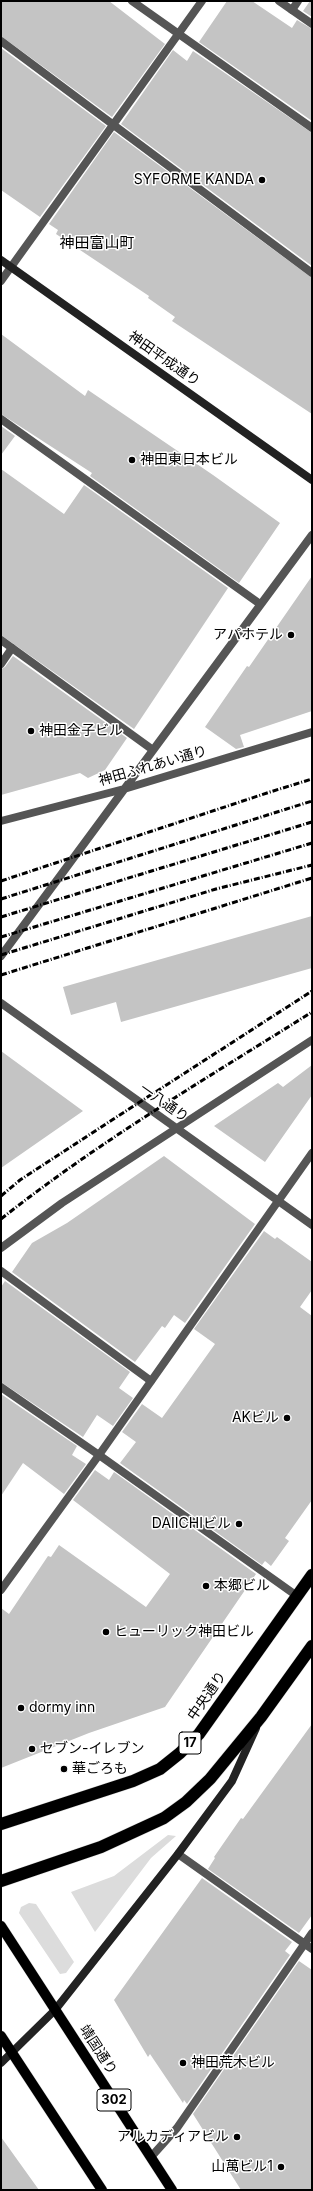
<!DOCTYPE html>
<html>
<head>
<meta charset="utf-8">
<style>
	body { margin:0 }
	#map { position:relative; width:313px; height:2191px; overflow:hidden; background:#fff; font-family:Inter,sans-serif }
	canvas { display:block }
	.frame { position:absolute; inset:0; border:2px solid #000; pointer-events:none }
</style>
</head>
<body>
<div id="map">
<canvas width="313" height="2191"></canvas>
<div class="frame"></div>
</div>
<script>
const context = document.querySelector('canvas').getContext('2d');
context.lineJoin = 'round';
function paint(path, color) { context.fillStyle = color; context.fill(path, 'evenodd'); }
function trace(path, color, width, dash) { context.strokeStyle = color; context.lineWidth = width; context.lineCap = dash ? 'butt' : 'round'; context.setLineDash(dash || []); context.stroke(path); }
function drawText(font, color, halo, rows, align = 'center') {
  context.font = font + ' Inter,"Noto Sans JP",sans-serif'; context.lineWidth = 3; context.setLineDash([]); context.textBaseline = 'middle'; context.strokeStyle = halo; context.fillStyle = color; for (const [text, x, y, turn = 0] of rows) {
    context.save(); context.translate(x, y); context.rotate((+turn || 0) * Math.PI / 180); context.textAlign = isNaN(turn) ? turn : align; if (halo) context.strokeText(text, 0, 0); context.fillText(text, 0, 0); context.restore();
  }
}
paint(new Path2D(`
	M168 1835 176 1836 151 1858 95 1932 71 1892 114 1876Z
	M29 1903 36 1904 74 1962 66 1973 60 1974 19 1913 21 1907Z`), '#dcdcdc');
paint(new Path2D(`
	M1 1H109L165 44 112 117 1 36Z
	M227 1H252L292 28 297 20 312 29V121L199 42Z
	M310 1H312V17L303 11Z
	M1 48 106 126 40 217 1 190Z
	M173 50 187 61 193 51 312 133V266L121 124Z
	M114 132 312 278V414L172 321 175 317 148 298 149 296 56 234 58 230 49 224Z
	M1 334 85 396 88 390 213 475 280 523 239 583 90 476 92 473 1 414Z
	M1 426 15 436 1 455Z
	M1 469 64 514 84 485 228 588 134 729 1 635Z
	M312 576V711L240 735 244 747 236 749 205 727 247 666 249 667Z
	M13 656 127 738 105 770 88 778 80 773 1 795V669L5 667Z
	M312 916V968L121 1022 116 1002 71 1015 63 987Z
	M1 1051 83 1111 1 1168Z
	M312 1065V1095L265 1162 214 1126 278 1083 283 1087Z
	M164 1156 255 1224 185 1323 174 1315 165 1328 162 1326 135 1362 12 1272 32 1243 67 1223Z
	M264 1231 275 1239 277 1237 312 1262V1290L300 1307 312 1316V1500L285 1538 289 1541 271 1566 265 1561 262 1565 120 1463 136 1442 122 1432 142 1404 162 1418 215 1344 194 1329Z
	M5 1281 130 1372 119 1388 133 1398 113 1426 97 1415 83 1437 1 1382V1287Z
	M1 1394 77 1446 72 1455 86 1464 64 1494 23 1463 1 1496Z
	M95 1470 109 1480 114 1472 256 1574 165 1707 89 1733 1 1768V1608L9 1614 48 1556 51 1557 59 1545 146 1607 170 1574 73 1500Z
	M312 1724V1915L299 1933 208 1869 215 1858 214 1857 241 1818 243 1819Z
	M202 1878 292 1942 285 1951 290 1955 187 2104 184 2100 183 2103 150 2054 148 2057 114 2000Z
	M299 1961 312 1970V2190H241L193 2114Z
	M1 2137 39 2190H1Z`), '#c4c4c4');
const primary = new Path2D(`
	M1 1926 172 2190
	M1 2036 102 2190`);
const highway = new Path2D(`
	M1 1824 133 1781 160 1769 180 1753 199 1734 312 1575
	M1 1881 101 1847 164 1818 186 1802 210 1779 261 1717 312 1646`);
trace(primary, '#dbdbdb', 11);
trace(highway, '#dbdbdb', 13);
trace(new Path2D(`
	M132 1 312 128
	M292 10 298 1
	M1 419 260 604
	M1 664 12 648
	M1 1271 151 1381
	M99 1455 297 1596`), '#555', 8);
trace(new Path2D(`
	M279 1 312 24
	M1 41 312 273
	M1 281 202 1
	M1 640 153 750
	M1 821 124 789 312 732
	M1 956 312 535
	M1 1003 312 1225
	M1 1248 62 1203 312 1040
	M1 1387 99 1455
	M1 1590 99 1455 312 1153
	M178 1854 312 1949
	M151 2157 177 2128 312 1933`), '#555', 8);
trace(new Path2D(`
	M1 260 312 480
	M1 2063 55 2010 178 1854 232 1781 256 1728`), '#222', 8);
trace(primary, '#000', 10);
trace(highway, '#000', 12);
trace(new Path2D(`
	M1 881 270 792 312 779
	M1 899 312 801
	M1 917 312 822
	M1 937 312 843
	M1 955 216 889 312 865
	M1 975 312 878
	M1 1196 20 1180 112 1120 312 991
	M1 1219C98 1142 207 1078 312 1012`), '#000', 3, [6, 2, 1, 2]);
for (const [x, y, r, color] of [
	[262,180,4,"#000"],
	[132,460,4,"#000"],
	[291,635,4,"#000"],
	[31,731,4,"#000"],
	[287,1418,4,"#000"],
	[239,1524,4,"#000"],
	[206,1586,4,"#000"],
	[106,1632,4,"#000"],
	[21,1708,4,"#000"],
	[32,1749,4,"#000"],
	[64,1769,4,"#000"],
	[183,2063,4,"#000"],
	[237,2137,4,"#000"],
	[281,2167,4,"#000"]
]) { const dot = new Path2D(); dot.arc(x, y, r, 0, 2 * Math.PI); context.fillStyle = color; context.fill(dot); trace(dot, '#fff', 1.5); }
for (const [x, y, w] of [
	[190,1743,22],
	[114,2100,34]
]) { const box = new Path2D(); box.roundRect(x - w / 2, y - 11, w, 22, 3); context.fillStyle = '#fff'; context.fill(box); trace(box, '#000', 1); }
drawText('bold 13px', '#000', null, [
	["17",190,1743],
	["302",114,2100]
]);
drawText('14px', '#000', '#fff', [
	["SYFORME KANDA",254,180,"right"],
	["神田東日本ビル",140,460],
	["アパホテル",283,635,"right"],
	["神田金子ビル",39,731],
	["AKビル",279,1418,"right"],
	["DAIICHIビル",231,1524,"right"],
	["本郷ビル",214,1586],
	["ヒューリック神田ビル",114,1632],
	["dormy inn",29,1708],
	["セブン-イレブン",40,1749],
	["華ごろも",72,1769],
	["神田荒木ビル",191,2063],
	["アルカディアビル",229,2137,"right"],
	["山萬ビル1",273,2167,"right"]
], 'left');
drawText('14px', '#000', '#fff', [
	["神田平成通り",164,359,35],
	["神田ふれあい通り",153,766,-16],
	["一八通り",164,1103,35],
	["中央通り",207,1696,-55],
	["靖国通り",98,2050,57]
]);
drawText('15px', '#000', '#fff', [
	["神田富山町",97,243]
]);
</script>
</body>
</html>
